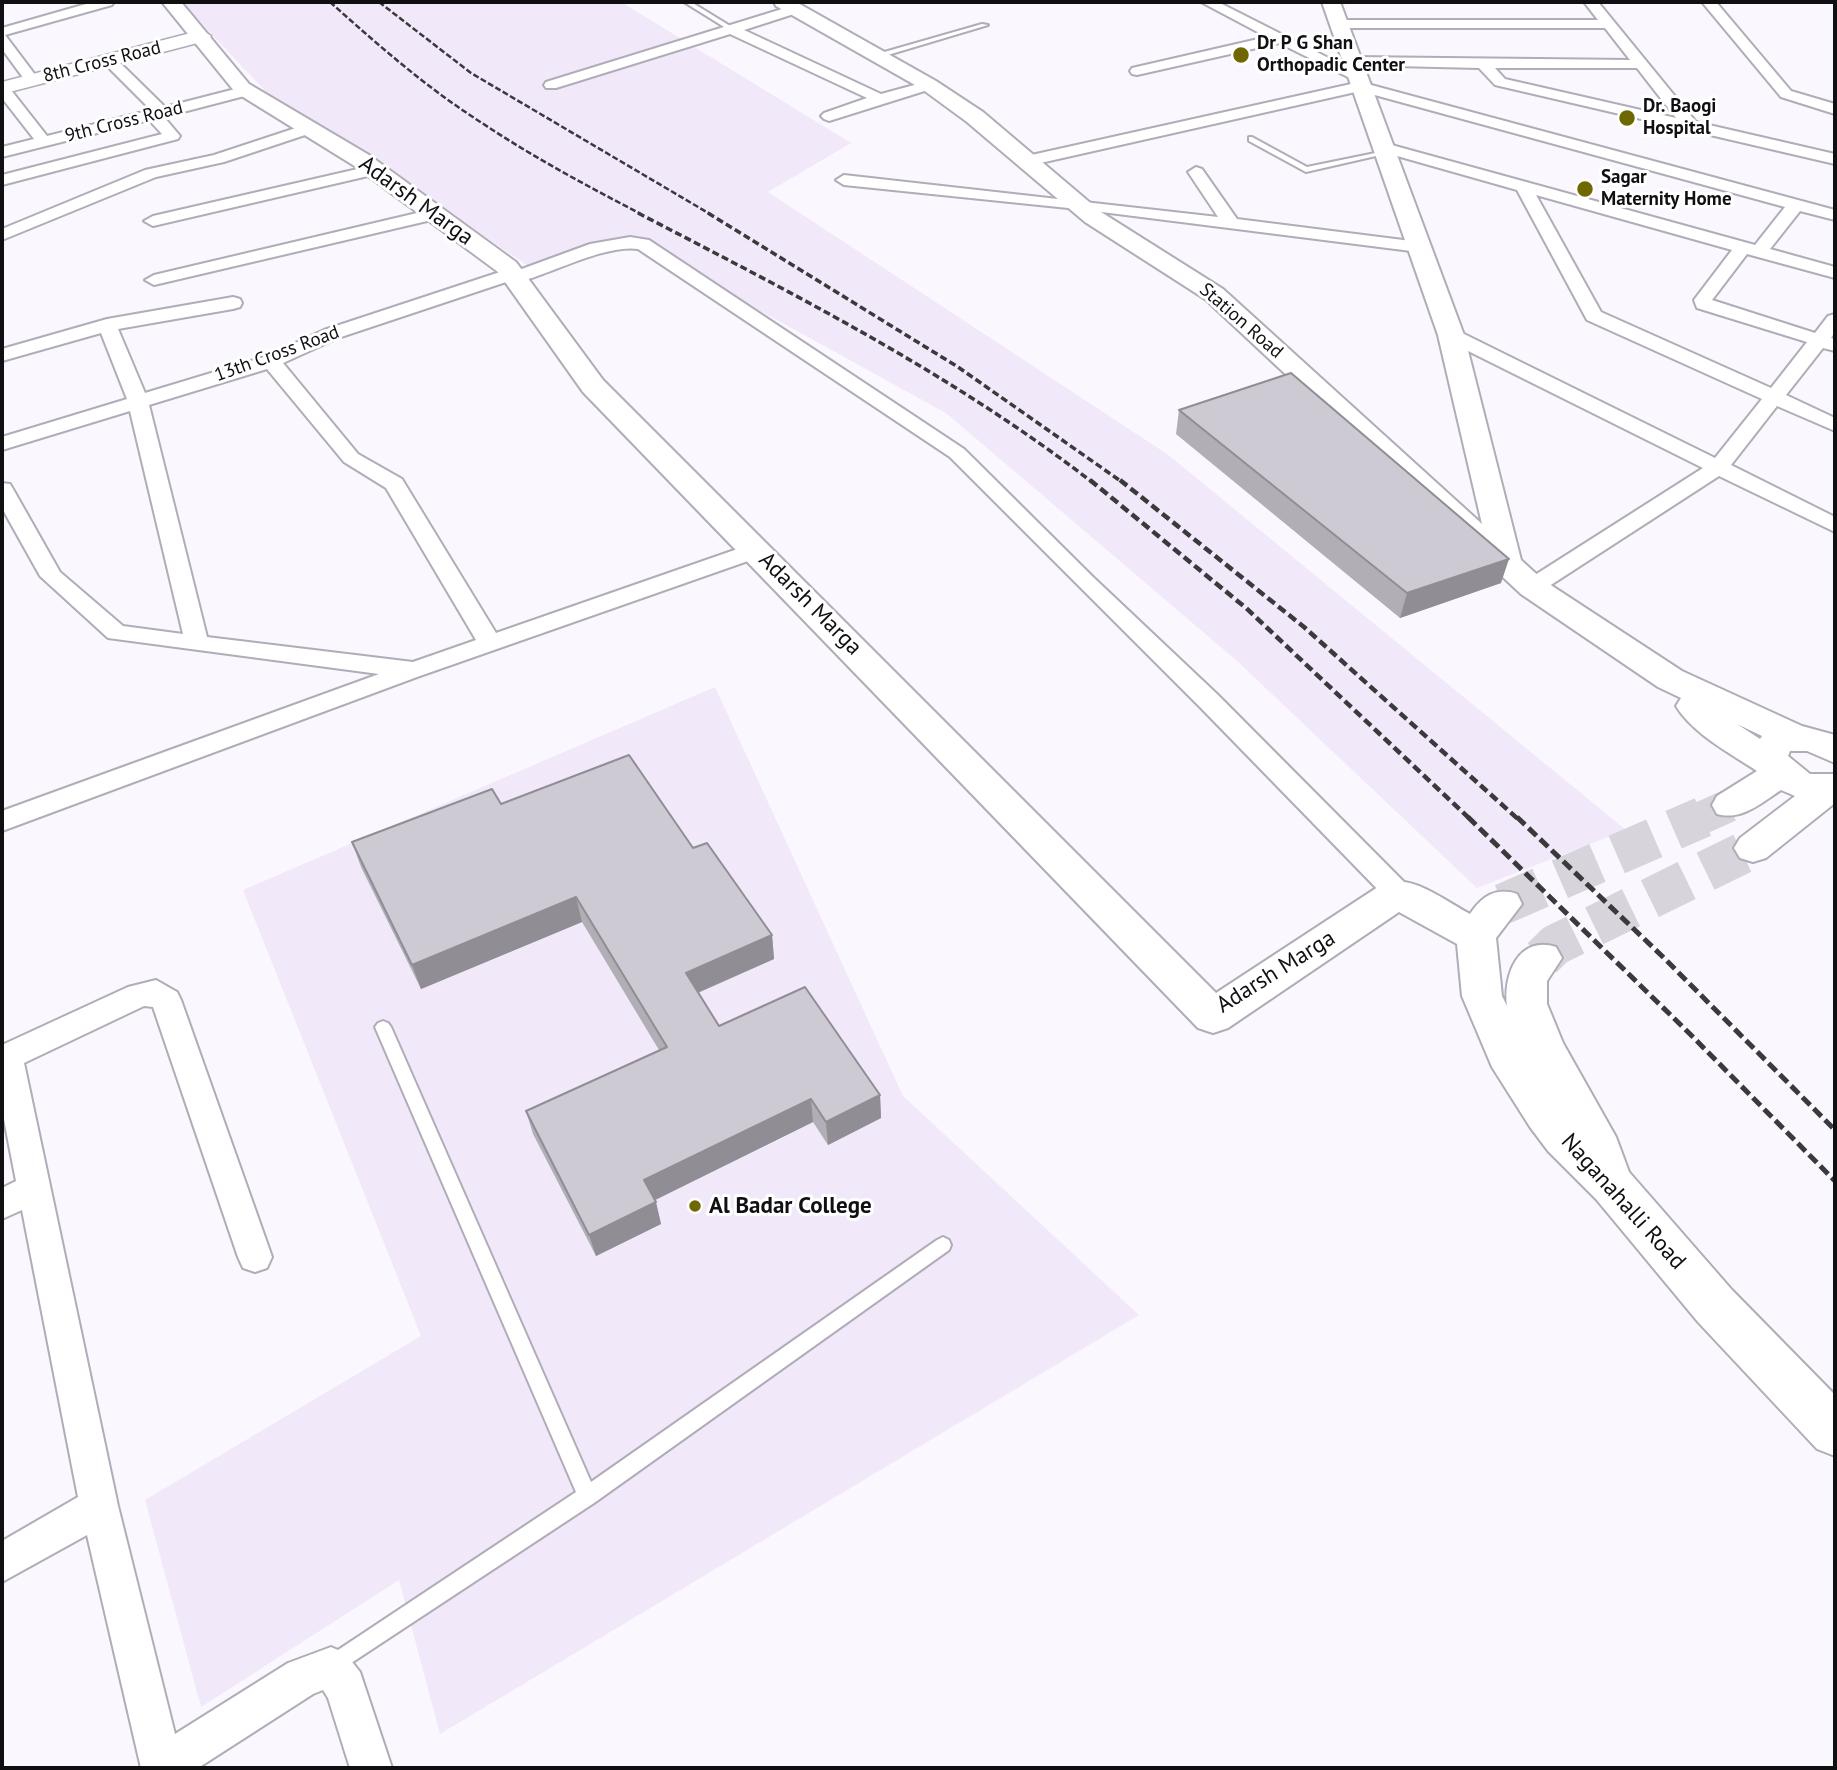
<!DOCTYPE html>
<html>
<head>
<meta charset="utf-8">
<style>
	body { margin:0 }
	#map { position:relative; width:1837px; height:1770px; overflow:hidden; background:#faf7fe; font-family:"PT Sans",sans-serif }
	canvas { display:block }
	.frame { position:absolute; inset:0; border:4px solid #100f12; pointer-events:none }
</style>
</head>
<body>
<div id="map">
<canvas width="1837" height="1770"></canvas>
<div class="frame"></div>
</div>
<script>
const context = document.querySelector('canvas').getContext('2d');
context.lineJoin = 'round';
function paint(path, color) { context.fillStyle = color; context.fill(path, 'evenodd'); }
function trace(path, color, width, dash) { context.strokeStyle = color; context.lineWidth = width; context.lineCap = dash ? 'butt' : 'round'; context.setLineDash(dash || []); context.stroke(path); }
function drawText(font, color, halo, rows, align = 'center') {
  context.font = font + ' "PT Sans",sans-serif'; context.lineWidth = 6; context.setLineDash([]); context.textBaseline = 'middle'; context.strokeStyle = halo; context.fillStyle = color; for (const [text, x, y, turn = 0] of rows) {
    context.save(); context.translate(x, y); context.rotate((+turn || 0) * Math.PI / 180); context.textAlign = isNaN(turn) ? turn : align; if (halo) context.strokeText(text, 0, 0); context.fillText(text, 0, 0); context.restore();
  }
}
paint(new Path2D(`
	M181 2H621L851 143 768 192 1167 454 1626 830 1477 888 1236 660 946 413 635 242 531 268 324 128 272 98Z
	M715 687 903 1096 1139 1315 440 1734 399 1580 201 1707 145 1500 421 1336 243 890Z`), '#f1e8fa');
trace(new Path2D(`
	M1699 819 1730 805`), '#d7d4db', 33, [33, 17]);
trace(new Path2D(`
	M1503 904 1703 817
	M1542 958 1555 945 1753 848`), '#d7d4db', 41, [41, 21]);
const service = new Path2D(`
	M684 2H691L735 29 729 30Z
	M982 24 988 25 881 57 874 55Z
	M1252 137 1307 167 1385 151 1389 153 1306 172 1249 141V137Z
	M383 1021 388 1023 391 1027 591 1482 937 1240 943 1237 949 1240 951 1245 949 1250 594 1503 333 1675 326 1672 323 1665 326 1658 576 1492 375 1027 378 1023Z`);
const minor = new Path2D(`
	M93 2H114L112 5 5 35 39 80 37 83H27L2 49V28Z
	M1201 2H1218L1364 76 1362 79H1352L1279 43 1137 75 1132 74 1130 71 1132 68 1267 37Z
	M1584 2H1598L1696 122 1835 154V164L1495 85 1479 68 1352 65 1345 61 1352 57 1630 60 1605 28H1339L1332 24 1339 20H1598ZM1495 68H1637L1676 118 1505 79Z
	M1702 2H1716L1791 91 1835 104V114L1781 97Z
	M795 5 802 9 800 12 744 30 881 94 929 81 936 85 934 88 829 121 824 119 821 116 824 113 867 98 730 34 556 88H546L544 85 546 82Z
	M109 56 114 57 165 107 247 86 255 91 252 94 164 117 180 136 178 139 2 185V175L162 134 149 120 2 157V147L34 139 2 98V84L7 85 47 136 151 110 104 63 102 60Z
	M1360 82 1835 210V220L1800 211 1770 249 1835 267V278L1747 254 1712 300 1815 333 1828 316 1835 314V332L1831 338 1835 339V351L1823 348 1786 395 1835 418V431L1777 406 1731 465 1835 517V532L1719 476 1540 592H1524L1520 587 1524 582 1703 468 1444 339 1441 335 1444 331H1458L1715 458 1762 399 1587 320 1517 190 1376 150 1374 147 1376 144H1388L1755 245 1785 207 1360 91 1027 166 1019 161 1027 156ZM1536 195 1732 250 1694 300 1697 308 1807 342 1771 388 1601 312Z
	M308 124 314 126 316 129 314 132 224 162 156 177 2 240V229L145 170 214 155Z
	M375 165 383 170 381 173 153 226 144 221 153 216Z
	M1196 167 1202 169 1237 219 1419 242 1428 247 1419 252 1078 209 844 185 836 180 844 175 1218 217 1188 172Z
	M434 209 443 214 440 218 154 285 145 280 154 275Z
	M630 237 649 240 964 449 1093 577 1218 695 1408 886 1412 893 1408 900 1398 904 1388 900 1200 707 950 457 638 249C599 243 524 289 506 282L338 338 283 363 358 454 402 479 496 633 749 545H765L768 550 765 555 417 677 2 831V811L379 674 108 638 40 576 2 508V483L10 484 13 489 60 572 123 626 183 634 130 411 2 450V437L127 399 101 333 2 361V349L107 319 233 297 240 299 242 303 240 307 233 309 118 329 145 393 264 357 324 330 506 270H519L590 244ZM267 369 344 462 386 488 476 640 413 662 207 637 149 405Z
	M156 980 177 992 181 1000 272 1257 267 1268 255 1272 243 1268 238 1257 153 1007 144 1006 24 1063 118 1506 175 1734 288 1663 331 1647 345 1653 360 1672 392 1768H350L328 1698 323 1690 313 1694 198 1768H141L87 1535 2 1582V1541L78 1497 22 1210 2 1219V1188L16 1181 2 1109V1045L128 987Z`);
const tertiary = new Path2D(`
	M202 30 211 36 209 40 2 94V82Z`);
const secondary = new Path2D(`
	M162 2H181L249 84 369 155 516 262 603 380 1216 993 1384 883C1413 874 1445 901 1470 914 1482 896 1496 887 1517 894L1522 904 1496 938 1502 996 1507 1006C1503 974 1519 935 1556 947L1562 958 1547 981V1004L1563 1043 1616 1137 1629 1172 1732 1290 1835 1395V1456L1817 1449 1698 1322 1596 1199 1548 1151 1530 1127 1492 1067 1462 996 1457 944 1399 912 1228 1028 1213 1033 1198 1028 583 392 498 272 353 165 235 92Z
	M774 2H796L936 81 983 112 1101 212 1223 289 1482 524 1438 335 1322 2H1340L1464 335 1521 560 1543 580 1682 671 1802 726 1835 735V763L1807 751H1790L1788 756 1810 774H1835V803L1766 858 1753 862 1740 858 1734 848 1740 838 1795 796 1781 790C1761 803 1742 821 1717 814L1712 805 1717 796 1757 771C1730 753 1693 734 1676 706L1681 698 1658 687 1521 594 1205 299 1085 222 967 122 922 89 776 6ZM1737 724 1762 736 1760 739Z`);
trace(service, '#b1acb7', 4);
trace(minor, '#b1acb7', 4);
trace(tertiary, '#b1acb7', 3);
trace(secondary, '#b1acb7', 4);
paint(service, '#fff');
paint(minor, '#fff');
paint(tertiary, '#fff');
paint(secondary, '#fff');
trace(new Path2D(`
	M330 2C378 45 427 88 482 123 533 157 587 186 641 214
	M379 2 471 73 710 214`), '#3a393c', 2.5, [6, 2.5]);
trace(new Path2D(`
	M638 213C794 294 952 374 1092 482
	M708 213 958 367 1122 482`), '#3a393c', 3.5, [7, 3.5]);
trace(new Path2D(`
	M1090 480 1246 608 1470 819
	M1120 480 1304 627 1518 819`), '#3a393c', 4.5, [9, 4.5]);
trace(new Path2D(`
	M1468 817 1690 1034 1835 1181
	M1517 817 1663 957 1835 1130`), '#3a393c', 5, [11, 5]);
paint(new Path2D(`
	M1179 410 1501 583 1400 618 1176 434Z
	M501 804 693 848 772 935 774 959 698 993 719 1026 880 1095 881 1118 828 1145 813 1122 655 1200 661 1224 596 1256 533 1134 526 1111 659 1050 582 922 421 989 361 867 352 842Z`), '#b1aeb6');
paint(new Path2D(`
	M1509 559 1501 583 1400 618 1407 593Z
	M576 897 582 922 421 989 412 965Z
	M772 935 774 959 690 996 686 973Z
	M880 1095 881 1118 828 1145 826 1122Z
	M811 1099 813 1122 649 1203 644 1180Z
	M656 1202 661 1224 596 1256 589 1235Z`), '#908d94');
const building = new Path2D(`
	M1291 373 1509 559 1407 593 1179 410Z
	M629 755 693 848 707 843 772 935 686 973 719 1026 805 987 880 1095 826 1122 811 1099 644 1180 656 1202 589 1235 526 1111 667 1047 576 897 412 965 352 842 492 789 501 804Z`);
paint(building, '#cecad4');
trace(building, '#908d94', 2);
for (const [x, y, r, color] of [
	[1241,55,9,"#6f6800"],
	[1627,118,9,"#6f6800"],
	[1585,189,9,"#6f6800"],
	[695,1206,7,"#6f6800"]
]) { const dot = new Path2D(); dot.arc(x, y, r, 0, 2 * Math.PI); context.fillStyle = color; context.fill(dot); trace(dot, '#fff', 2.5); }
drawText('bold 19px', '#100f12', '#fff', [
	["Dr P G Shan",1257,44],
	["Orthopadic Center",1257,66],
	["Dr. Baogi",1643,107],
	["Hospital",1643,129],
	["Sagar",1601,178],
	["Maternity Home",1601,200]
], 'left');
drawText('19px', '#100f12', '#fff', [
	["8th Cross Road",102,62,-14],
	["9th Cross Road",124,122,-14],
	["Station Road",1241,321,41],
	["13th Cross Road",277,354,-20]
]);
drawText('23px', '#100f12', '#fff', [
	["Adarsh Marga",416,201,36],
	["Adarsh Marga",810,604,45],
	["Adarsh Marga",1276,972,-32],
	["Naganahalli Road",1623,1202,48]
]);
drawText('bold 23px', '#100f12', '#fff', [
	["Al Badar College",709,1206]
], 'left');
</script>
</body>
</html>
